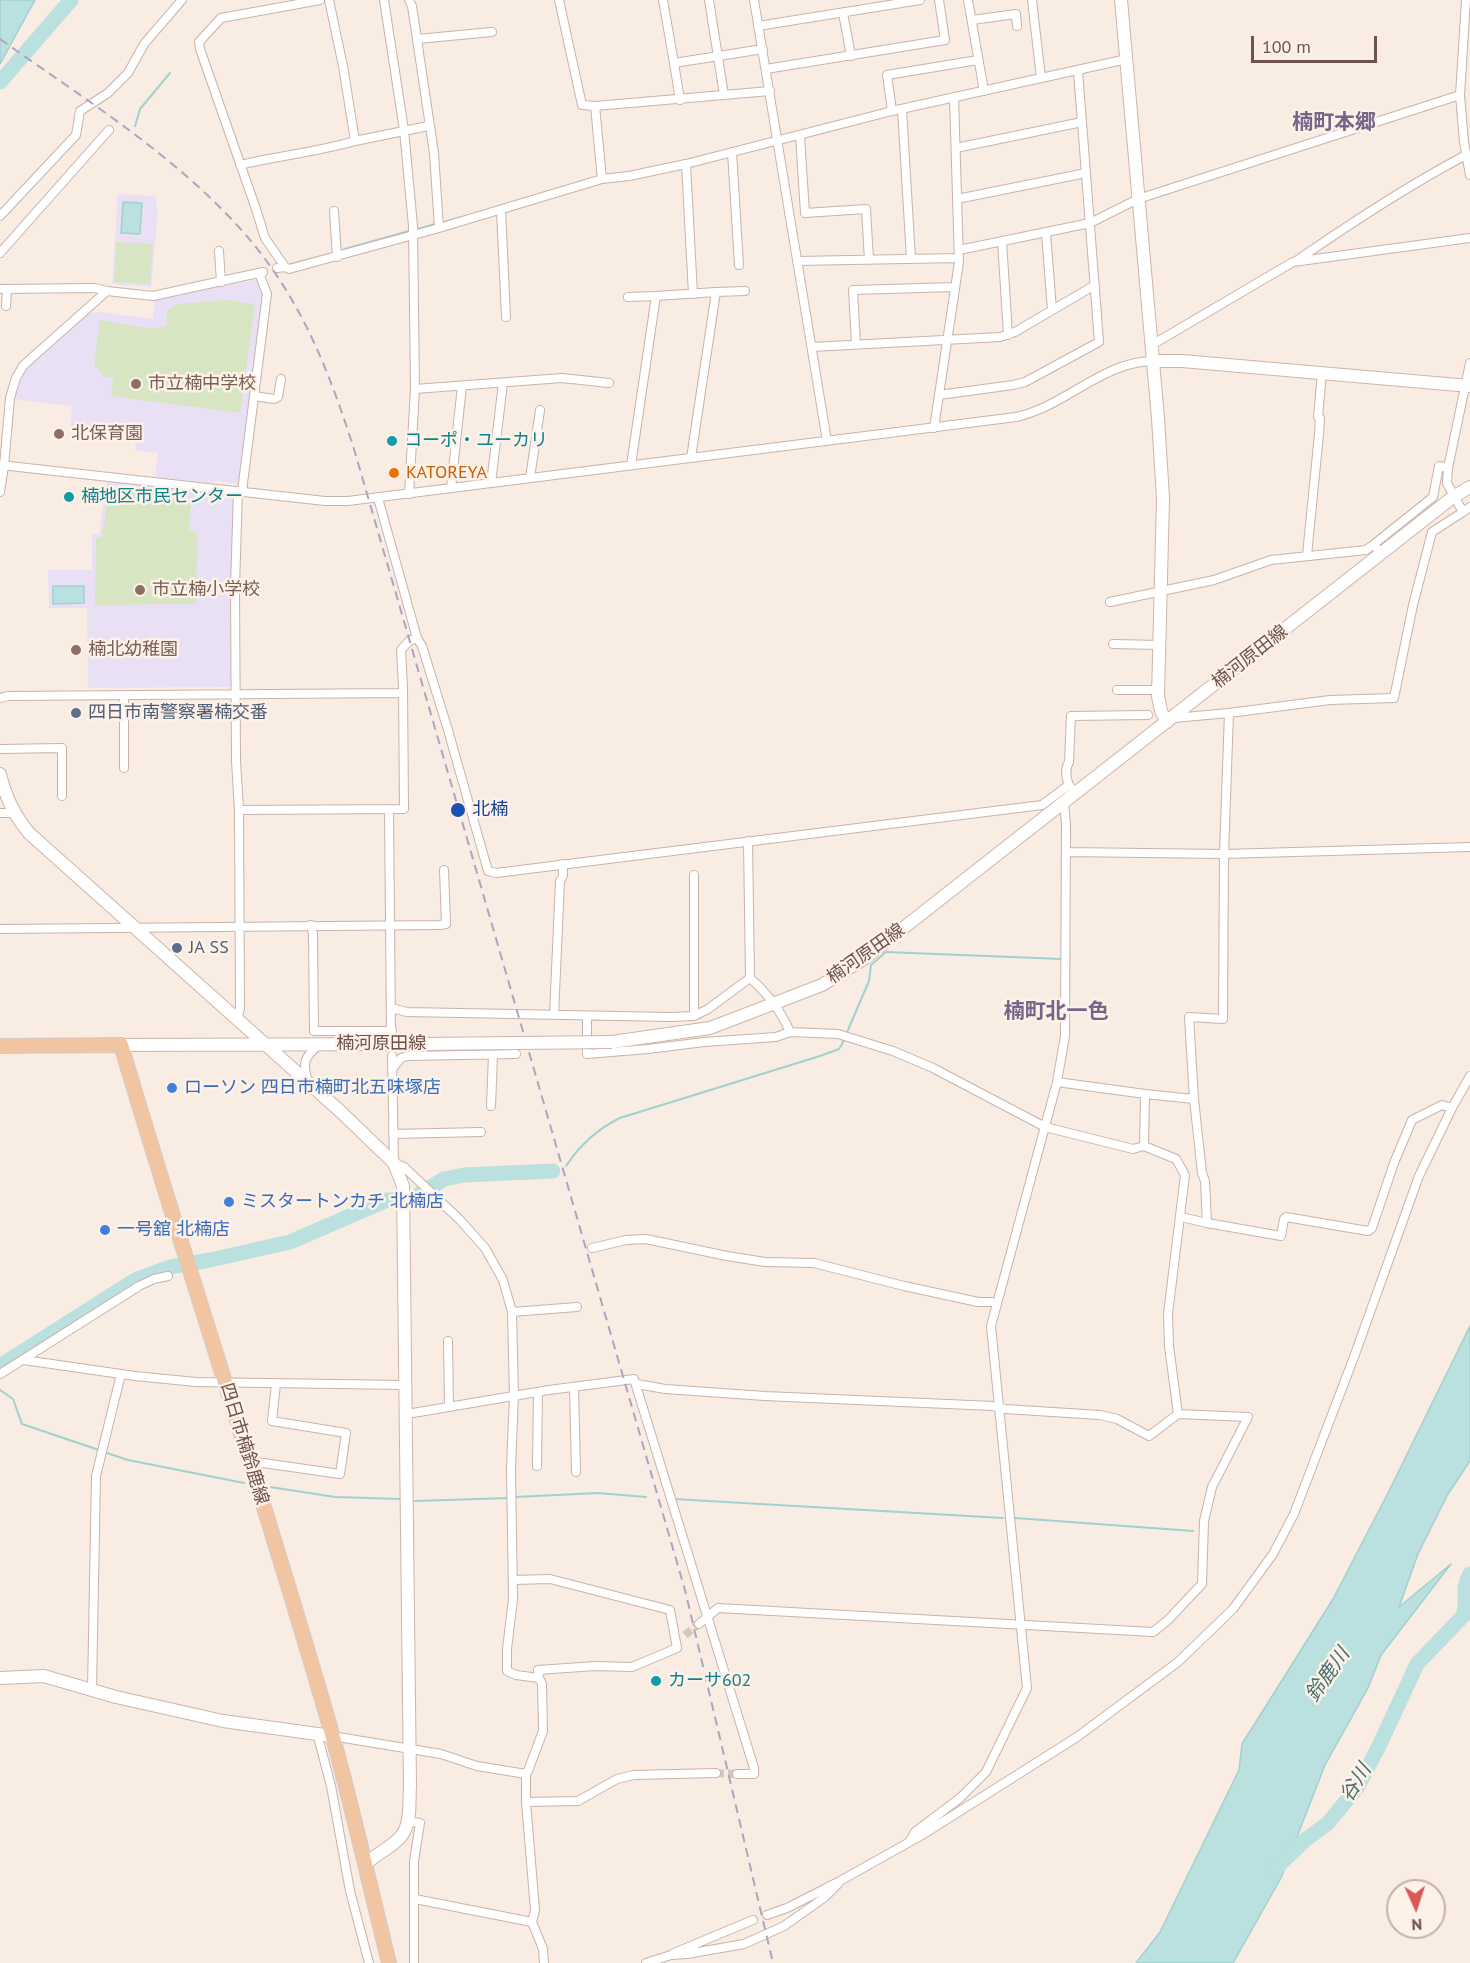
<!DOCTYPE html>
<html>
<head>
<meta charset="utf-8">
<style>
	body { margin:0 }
	#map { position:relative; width:1470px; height:1963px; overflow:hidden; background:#f9ece3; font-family:"PT Sans",sans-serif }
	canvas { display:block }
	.north { position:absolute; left:1386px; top:1879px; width:60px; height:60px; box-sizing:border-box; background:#fdf1e8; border:2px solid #c4b1aa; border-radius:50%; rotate:177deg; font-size:16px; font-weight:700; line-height:24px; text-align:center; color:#6e524c }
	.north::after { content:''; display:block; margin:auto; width:21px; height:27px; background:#d75854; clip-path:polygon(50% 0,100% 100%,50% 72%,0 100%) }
	.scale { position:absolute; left:1251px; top:36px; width:126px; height:27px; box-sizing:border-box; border:3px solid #6e524c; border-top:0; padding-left:8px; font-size:18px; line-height:21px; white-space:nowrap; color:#6e524c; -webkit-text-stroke:4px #fdf1e8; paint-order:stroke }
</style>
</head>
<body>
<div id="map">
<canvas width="1470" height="1963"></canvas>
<div class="north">N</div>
<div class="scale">100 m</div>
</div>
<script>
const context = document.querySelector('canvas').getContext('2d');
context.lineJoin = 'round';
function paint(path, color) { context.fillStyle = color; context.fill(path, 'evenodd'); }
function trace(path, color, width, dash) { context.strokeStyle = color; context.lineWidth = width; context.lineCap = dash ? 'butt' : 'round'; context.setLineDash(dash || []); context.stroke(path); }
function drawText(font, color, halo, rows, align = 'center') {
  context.font = font + ' "PT Sans","Noto Sans JP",sans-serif'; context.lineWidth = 5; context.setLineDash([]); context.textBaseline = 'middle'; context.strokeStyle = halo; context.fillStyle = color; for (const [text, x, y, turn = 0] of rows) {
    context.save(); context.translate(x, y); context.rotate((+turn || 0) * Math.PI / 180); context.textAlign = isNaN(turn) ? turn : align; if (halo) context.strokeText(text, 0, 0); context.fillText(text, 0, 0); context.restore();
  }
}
paint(new Path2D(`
	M118 194 155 196 158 212 151 287 112 284Z
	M259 279 264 296 240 484 214 481 213 483 155 477 158 453 135 450 136 439 70 431 72 406 14 399 23 372 29 365 88 314 98 312 153 319 155 300Z
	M107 480 231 495 235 501 233 685 231 687 88 688 87 608H49L48 570H92V535L99 534Z`), '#e9e0f5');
paint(new Path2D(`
	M116 242 153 244 150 284 114 282Z
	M229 300 255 305 240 413 111 396 113 378 102 376 100 370 94 367 100 320 152 329 166 325 167 311 176 304Z
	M120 490 191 504 189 531 197 532 196 604 95 605 96 538 102 537 107 504 118 506Z`), '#d7e5c3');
const water = new Path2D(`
	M0 0H35L0 64Z
	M123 202 142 203 140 234 121 233Z
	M53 586H84V603L53 604Z
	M1470 1326V1461L1448 1494 1418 1554 1399 1607 1451 1564 1381 1655 1368 1688 1325 1765 1281 1878 1233 1963H1136L1160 1932 1239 1770 1242 1744 1333 1599 1388 1493Z`);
paint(water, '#bae0df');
trace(water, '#a1d1cf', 1.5);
trace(new Path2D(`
	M135 126 140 109 170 73
	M441 223 461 217
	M415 230 435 224
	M345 249 409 231
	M291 264 329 254
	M566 1166C580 1145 597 1129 620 1118L820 1056 839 1049 842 1044 869 981 871 965 886 952 1062 959
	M0 1390 13 1399 22 1424 99 1450
	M104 1452 128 1460 244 1483
	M270 1487 335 1497 401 1499
	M515 1497 598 1493 646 1497
	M674 1499 1003 1518
	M415 1501 509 1498
	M1015 1518 1193 1531`), '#a1d1cf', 2);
trace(new Path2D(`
	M0 82 71 0
	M0 1366 135 1280 170 1267 210 1260 290 1242 387 1200H410L444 1179 464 1175 553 1171
	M1276 1868 1304 1841 1328 1823 1357 1788 1379 1746 1417 1664 1463 1616C1469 1599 1460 1591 1470 1574`), '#bae0df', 15);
trace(new Path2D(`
	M685 1635 699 1624
	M716 1773 737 1774`), '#d6c6bd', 8, [8, 4]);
const street = new Path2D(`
	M329 0 343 66 355 141 428 126
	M384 0 404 130 413 226 415 389 409 494
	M409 0 412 6 434 153 439 228
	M559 0 582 105 595 106 770 91
	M663 0 674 63 763 49
	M709 0 724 95
	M754 0 827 441
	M968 0 984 91
	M1032 0 1041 78
	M1466 0 1460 95 1464 142 1470 175
	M843 13 851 56
	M972 20 1016 14 1017 26
	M758 26 920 0
	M417 39 492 32
	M674 63 680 100
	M766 69 945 40 939 0
	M595 106 602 179
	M902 109 911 259
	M892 111 887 75 978 60
	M800 136 805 213 866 209 869 260
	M956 148 1082 122
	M732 152 739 265
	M686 164 693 294
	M240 165C278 156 317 152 355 141
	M957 199 1086 173
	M501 210 506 317
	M334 211 337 257
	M0 216 76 135 80 111 108 93 128 73 144 44 182 0
	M1046 233 1052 310
	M1002 241 1008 335
	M959 250 1090 223 1138 199 1460 95
	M219 251 221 282
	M0 253 109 130
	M797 261 959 258
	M1296 261C1351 223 1407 186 1466 155
	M285 267 265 238 256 209 200 49 199 42 221 18 320 0
	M277 268 285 267 289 269 439 228 602 179 629 176 686 164 892 111 1127 59
	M0 289 95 288 107 291 153 296 263 272
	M716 292 745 291
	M628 297 656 296
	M6 306 7 289
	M856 344 853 290 955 287
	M1150 346 1293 262 1470 238
	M812 347 1000 337 1015 332 1095 285
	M1470 363 1448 468 1447 483 1463 512 1470 507
	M415 389 562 378 609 383
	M939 395 1013 385 1025 382 1099 342 1078 71
	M254 396 274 399 278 397 281 379
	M934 428 959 262 954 97
	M0 465 325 501H348L1016 417C1064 407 1102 362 1152 361
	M631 465 656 296 716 292 691 458
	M530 478 540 410
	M491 483 503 383
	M451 488 462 386
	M242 491 267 294 259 273
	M0 492 4 466 10 398 16 378 23 366 35 355 107 291
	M378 498 417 638 422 646 448 730 488 871 496 873 1042 805 1069 785 1076 794
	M1373 545 1433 497 1439 466 1448 468
	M1307 555 1319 434 1320 418 1318 417 1322 373
	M1110 602 1214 580 1271 560 1366 550 1373 545 1382 553
	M1113 644 1159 645
	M1117 690H1158
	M124 696V768
	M0 698 8 696 402 693
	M1174 718 1229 713 1330 700 1394 698 1413 605 1432 532 1463 512
	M0 749 62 748V796
	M1069 785C1066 778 1065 769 1069 762L1071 716 1148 715
	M389 809 391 1033
	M239 810 404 809 403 687 401 650 409 641 417 638
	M0 813H14
	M748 841 750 978C767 993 781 1011 790 1032
	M1066 852 1224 854 1470 847
	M311 925 313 934 314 1031H392
	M0 929 440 925 446 924 444 870
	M391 1008 407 1012 671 1017 694 1016 708 1009 750 978
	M554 1015 560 881 563 876V864
	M587 1016V1054L648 1049 704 1042 776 1037 790 1032 838 1034 893 1051 933 1068 1045 1127 1133 1149 1144 1146 1176 1159 1185 1175 1168 1314 1169 1346 1178 1414
	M694 1016V875
	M237 1020 240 1008 239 810 236 761 235 587 238 491
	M392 1056 394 1163 404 1167 460 1220 485 1248 503 1280 512 1312 514 1395 511 1468 513 1599 507 1649V1671L516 1675 539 1678 538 1670 595 1666 632 1667 677 1648 670 1610 550 1579 513 1580
	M392 1069 401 1058 408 1056 516 1054
	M308 1082C302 1062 304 1057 320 1044
	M1057 1082 1145 1094 1144 1146
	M1145 1094 1194 1099
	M491 1106 493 1055
	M393 1134 481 1132
	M1181 1217 1207 1223 1281 1236 1284 1219 1286 1217 1368 1231 1372 1228 1394 1163 1412 1120 1442 1105 1452 1108
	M1207 1223 1205 1181 1202 1173 1194 1099 1189 1017 1223 1019 1224 854 1229 713
	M592 1248 626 1240 646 1239 727 1256 765 1262 814 1263 904 1286 978 1302H997
	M512 1312 577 1307
	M448 1341 449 1407
	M24 1360 135 1376 196 1382 406 1385
	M0 1374 139 1286 154 1279 168 1276
	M637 1384 665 1389 765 1396 993 1406 1005 1409 1100 1415 1117 1419 1149 1436 1178 1414 1248 1417 1212 1487 1204 1521 1202 1584 1167 1621 1153 1632 718 1608 699 1624
	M574 1387 576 1472
	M407 1414 549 1390 634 1379 754 1768V1774H737
	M249 1461 340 1474 346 1433 272 1421 276 1384
	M537 1466 538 1392
	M539 1678 542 1684 543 1731 528 1771 526 1774V1802L535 1910 532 1922 543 1949 544 1963
	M92 1690 96 1476 121 1374
	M317 1733 331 1786 350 1891 369 1963
	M332 1736 441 1754 477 1766 526 1774
	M526 1802 578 1801 617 1779 634 1775 716 1773
	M408 1821 420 1823 414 1861V1963
	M909 1842 915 1832 960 1798 986 1772 1027 1688 991 1326 1057 1082 1065 1036 1066 824 1064 803
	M415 1899 532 1922
	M767 1915 787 1908 840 1881 922 1835 1077 1737 1178 1662 1233 1609 1273 1554 1294 1514 1354 1357 1419 1176 1452 1108 1470 1076
	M674 1953 753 1920
	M646 1963 671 1955 687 1954 744 1944 784 1926 825 1897 838 1884`);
const secondary = new Path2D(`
	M1121 0 1158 418 1163 498 1158 696 1161 711 1167 722
	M1152 361H1182L1470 386
	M0 774C5 796 14 815 29 833L341 1112 394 1163 403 1186 410 1786C409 1800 411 1817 405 1830 398 1845 376 1853 365 1865
	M612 1042 710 1028 822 985 865 958 1453 497 1470 487
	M121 1045 423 1044
	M0 1678 44 1676 116 1697 223 1721 332 1736`);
const primary = new Path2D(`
	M0 1046 121 1045C189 1275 266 1503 332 1734 353 1810 370 1887 389 1963`);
trace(street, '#c8b3ab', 10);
trace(secondary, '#ceb4ab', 14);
trace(primary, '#d4cbc9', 16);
trace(street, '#fff', 8);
trace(secondary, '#fff', 12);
trace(primary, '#f2c5a2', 14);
trace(new Path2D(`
	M0 39C98 109 215 179 281 282 315 335 335 390 354 449L685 1590 773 1963`), '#aea3c1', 2, [9, 6]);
const secondaryBridge = new Path2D(`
	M423 1044 612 1042`);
trace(secondaryBridge, '#ceb4ab', 14, []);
trace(secondaryBridge, '#fff', 12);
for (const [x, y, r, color] of [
	[136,384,6,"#8d6e63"],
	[59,434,6,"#8d6e63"],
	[392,441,6,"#0f9aa8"],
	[394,473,6,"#e8710a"],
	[69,497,6,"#0f9aa8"],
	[140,590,6,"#8d6e63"],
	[76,650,6,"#8d6e63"],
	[76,713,6,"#5c6f8a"],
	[458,810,8,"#1a4fb4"],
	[177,948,6,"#5c6f8a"],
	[172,1088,6,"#3f7fe0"],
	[229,1202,6,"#3f7fe0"],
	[105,1230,6,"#3f7fe0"],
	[656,1681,6,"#0f9aa8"]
]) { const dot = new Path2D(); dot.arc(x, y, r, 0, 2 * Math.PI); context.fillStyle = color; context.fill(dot); trace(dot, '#fdf1e8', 2); }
drawText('18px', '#785e54', '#fdf1e8', [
	["市立楠中学校",148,384],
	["北保育園",71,434],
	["市立楠小学校",152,590],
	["楠北幼稚園",88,650]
], 'left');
drawText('18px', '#0d838f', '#fdf1e8', [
	["コーポ・ユーカリ",404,441],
	["楠地区市民センター",81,497],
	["カーサ602",668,1681]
], 'left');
drawText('18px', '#c56008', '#fdf1e8', [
	["KATOREYA",406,473]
], 'left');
drawText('18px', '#6e524c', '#fdf1e8', [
	["楠河原田線",1250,657,-38],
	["楠河原田線",866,954,-35],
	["楠河原田線",381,1044],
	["四日市楠鈴鹿線",244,1444,73]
]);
drawText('18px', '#4e5e75', '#fdf1e8', [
	["四日市南警察署楠交番",88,713],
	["JA SS",189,948]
], 'left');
drawText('18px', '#164399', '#fdf1e8', [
	["北楠",472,810]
], 'left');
drawText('18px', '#366cbe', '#fdf1e8', [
	["ローソン 四日市楠町北五味塚店",184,1088],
	["ミスタートンカチ 北楠店",241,1202],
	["一号舘 北楠店",117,1230]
], 'left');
drawText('italic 20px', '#427271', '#fdf1e8', [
	["鈴鹿川",1328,1675,-55],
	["谷川",1356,1783,-58]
]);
drawText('bold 21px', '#76648b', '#fdf1e8', [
	["楠町本郷",1334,123],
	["楠町北一色",1056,1012]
]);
</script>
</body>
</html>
